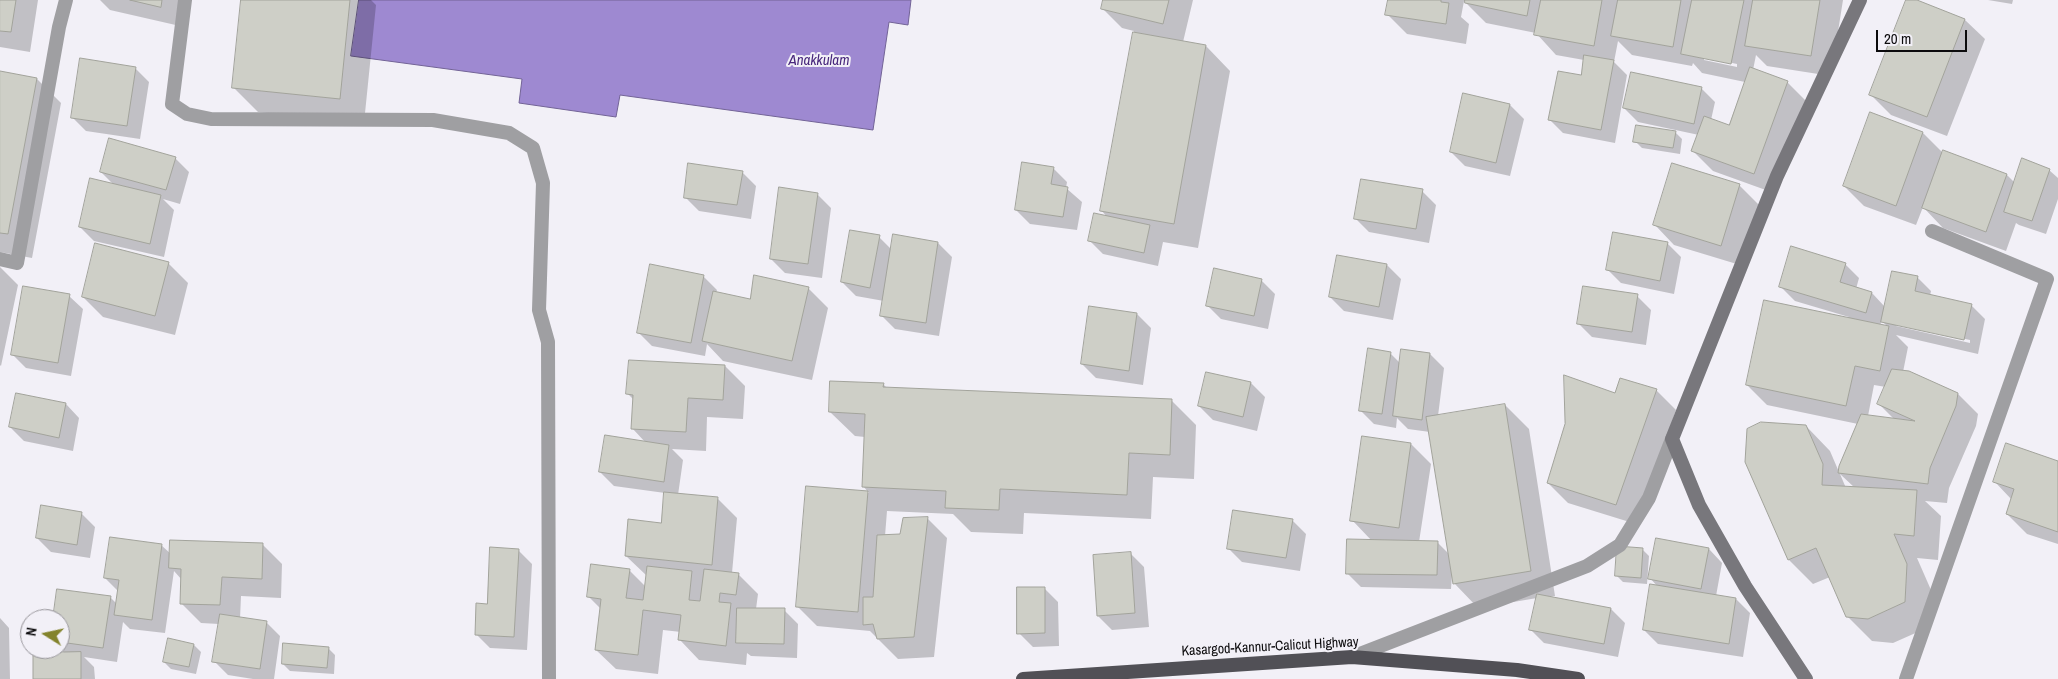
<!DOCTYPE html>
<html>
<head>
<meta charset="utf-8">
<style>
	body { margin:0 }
	#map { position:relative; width:2058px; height:679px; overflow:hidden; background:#f2f0f7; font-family:"Archivo Narrow",sans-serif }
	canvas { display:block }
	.north { position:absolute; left:20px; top:609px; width:50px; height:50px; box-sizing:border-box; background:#f2f0f7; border:1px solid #969499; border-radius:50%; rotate:280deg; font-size:14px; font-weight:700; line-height:20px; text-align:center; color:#0c0b0d }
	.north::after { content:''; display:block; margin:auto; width:18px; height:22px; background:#83832c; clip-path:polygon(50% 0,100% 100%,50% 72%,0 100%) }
	.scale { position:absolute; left:1876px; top:30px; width:91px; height:22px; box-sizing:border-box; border:2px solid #0c0b0d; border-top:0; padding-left:6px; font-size:15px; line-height:18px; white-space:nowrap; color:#0c0b0d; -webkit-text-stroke:4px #f2f0f7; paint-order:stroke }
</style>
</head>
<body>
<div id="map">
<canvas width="2058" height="679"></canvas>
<div class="north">N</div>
<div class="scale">20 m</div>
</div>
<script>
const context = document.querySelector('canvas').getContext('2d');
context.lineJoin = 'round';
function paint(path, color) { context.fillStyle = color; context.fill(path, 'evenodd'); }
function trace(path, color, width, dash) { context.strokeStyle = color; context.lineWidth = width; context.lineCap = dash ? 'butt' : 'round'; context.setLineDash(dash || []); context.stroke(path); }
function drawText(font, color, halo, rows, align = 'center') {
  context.font = font + ' "Archivo Narrow",sans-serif'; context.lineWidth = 4; context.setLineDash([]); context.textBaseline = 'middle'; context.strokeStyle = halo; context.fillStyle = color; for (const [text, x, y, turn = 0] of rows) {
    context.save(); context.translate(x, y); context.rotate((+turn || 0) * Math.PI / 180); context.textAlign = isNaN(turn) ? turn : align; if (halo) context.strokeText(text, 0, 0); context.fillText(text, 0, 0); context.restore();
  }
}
const water = new Path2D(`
	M359 0H911L908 25 889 22 873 130 620 95 616 117 519 103 522 79 351 56Z`);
paint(water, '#9e89d1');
trace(water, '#726396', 1);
paint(new Path2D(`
	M0 0H38L30 52 0 47Z
	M100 0H186L180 26 110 10Z
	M242 0H371L376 5 364 123 258 112 234 88Z
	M1104 0H1193L1183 42 1206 46 1230 71 1198 248 1163 242 1158 266 1103 254 1089 240 1108 218 1101 210 1134 31 1122 28 1102 8Z
	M1389 0H1843L1831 76 1767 66 1756 55 1753 70 1787 82 1807 102 1774 193 1713 171 1693 151 1699 135 1638 122 1624 108 1701 88 1715 102 1711 120 1729 126 1745 82 1702 73 1693 63 1692 66 1632 55 1618 41 1614 62 1627 75 1615 143 1563 133 1549 119 1582 77 1584 60 1556 55 1536 33 1486 23 1464 1 1461 17 1469 24 1466 44 1407 34 1387 14ZM1704 57 1737 64V67L1704 60Z
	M1907 0H1914L1965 20 1985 39 1947 136 1891 115 1871 95Z
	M1988 0H2013L2012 4Z
	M135 68 149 82 140 139 86 131 72 117Z
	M0 72 37 79 61 103 32 258 0 252Z
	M1464 94 1510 105 1524 119 1510 176 1465 166 1451 152Z
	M1675 132 1682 139 1680 154 1642 148 1635 141Z
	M1923 133 1943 153 2007 175 2015 183 2049 170 2058 178V199L2046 234 2019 225 2016 223 2006 251 1943 228 1923 207 1916 225 1864 206 1844 186Z
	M175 158 189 172 180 204 163 199 174 210 164 257 94 241 80 227 115 186 101 172Z
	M1053 168 1067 182 1066 188 1082 202 1077 230 1030 224 1016 210Z
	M742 172 756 186 751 219 699 211 685 197Z
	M1739 185 1759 205 1740 265 1674 245 1655 225Z
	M1422 191 1436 205 1429 243 1369 232 1355 218Z
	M817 194 831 208 822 278 785 273 771 259Z
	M879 237 892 250 938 243 952 257 939 336 895 329 881 315 884 301 856 296 842 282Z
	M1667 243 1681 257 1674 294 1621 283 1607 269Z
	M168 263 188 283 175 335 103 317 83 297Z
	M1845 264 1859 278 1856 289 1872 293 1885 307 1917 277 1931 291 1930 296 1971 305 1985 319 1978 354 1896 335 1908 347 1903 372 1958 394 1978 414 1976 426 1949 488 1947 503 1925 501 1941 516 1938 560 1917 558 1931 590 1929 627 1893 643 1872 641 1848 617 1830 577 1813 584 1789 560 1806 426 1830 451 1839 472 1858 424 1767 405 1747 385 1849 319V317L1795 301 1781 287ZM1882 321 1888 327 1880 325ZM1896 324 1970 340V343L1896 326ZM1874 385 1886 387 1879 404 1894 419 1868 416ZM1840 474 1855 488H1846Z
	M1387 265 1401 279 1393 320 1344 311 1330 297Z
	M0 267 18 285 1 366 0 365Z
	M703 276 717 290 716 293 751 300 808 288 828 308 812 380 723 361 707 344 705 356 652 346 638 332Z
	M1261 280 1275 294 1268 329 1221 319 1207 305Z
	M69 296 83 309 71 376 26 368 12 354Z
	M1637 296 1651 310 1646 345 1592 337 1578 323Z
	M1137 314 1151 328 1143 385 1096 378 1082 364Z
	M1390 353 1400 363 1430 354 1444 368 1438 416 1505 405 1529 429 1555 596 1547 597 1611 609 1625 623 1618 657 1544 643 1530 629 1537 598 1478 608 1454 583 1452 574 1451 589 1361 587 1347 573 1372 541 1352 520 1363 438 1411 444 1431 464 1419 542H1437L1449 554 1430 432 1408 429 1397 418 1396 428 1374 424 1360 410Z
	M725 366 745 386 743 419 707 417 706 451 672 449 683 460 678 495 717 498 737 518 732 573 738 574 758 594 756 609 784 610 798 624 797 658 751 656 747 653 746 665 699 660 680 640 681 632 663 630 658 674 616 669 596 650 601 609 588 596 629 570 646 587 647 576 626 556 662 524 665 493 614 486 600 472 646 443 632 428 634 400 628 394Z
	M1207 373 1251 383 1265 397 1257 431 1213 420 1199 406Z
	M883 384 888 389 1172 401 1196 425 1194 479 1153 477 1151 519 1024 513 1023 534 971 532 953 514 887 511 885 536 901 535 927 518 947 538 934 657 898 659 870 631 817 626 797 606 807 487 869 493 863 486 865 437 855 436 830 412Z
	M1656 390 1676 410 1636 524 1568 503 1548 483 1616 394Z
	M66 404 79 418 73 451 24 441 10 427Z
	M2058 462V544L2027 534 2007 514 2012 500 1995 482Z
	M81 513 95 527 90 558 51 552 37 538Z
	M1292 520 1306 534 1300 571 1242 562 1228 548Z
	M161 545 171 554 263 545 282 564 281 598 241 596 240 619 266 622 280 636 274 679H253L228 675 214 661 219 624 201 623 181 603 182 580 174 571 165 633 130 629 123 622 117 662 84 657 94 667 95 679H35L64 653 60 649V619H54L58 590 110 597 117 604 119 592 105 578Z
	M1642 549 1649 556 1647 584 1623 582 1616 575Z
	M1709 549 1722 563 1716 596 1736 599 1750 613 1743 657 1658 644 1644 630 1658 587 1649 577Z
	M518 550 532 564 527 650 490 648 476 634 488 605Z
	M1130 553 1144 567 1149 627 1112 630 1098 616Z
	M1044 588 1058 602 1059 646 1033 647 1019 633Z
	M0 618 9 628 10 679H0Z
	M194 645 201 652 196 674 171 669 164 662Z
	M328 648 335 655 334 674 290 671 283 664Z`), '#0003');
const building = new Path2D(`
	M0 0H16L11 32 0 31Z
	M130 0H162L161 7Z
	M241 0H350L340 99 232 88Z
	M1103 0H1169L1163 24 1101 9Z
	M1388 0H1441V2L1449 3 1446 24 1385 15Z
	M1465 0H1530L1527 16 1465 3Z
	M1541 0H1602L1594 46 1534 35Z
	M1618 0H1681L1673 47 1611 36Z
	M1692 0H1744L1731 64 1681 54Z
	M1753 0H1820L1811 56 1745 46Z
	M1906 0H1917L1965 19 1927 117 1869 95Z
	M1133 32 1206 45 1174 224 1100 211Z
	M1584 55 1614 60 1601 130 1548 120 1558 71 1581 75Z
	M80 58 136 67 127 126 71 118Z
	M1750 67 1788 81 1754 174 1691 151 1704 116 1729 125Z
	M0 71 37 78 8 234 0 233Z
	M1631 72 1702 87 1694 124 1623 108Z
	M1463 93 1510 104 1496 163 1450 152Z
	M1870 112 1923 132 1896 206 1843 186Z
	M1636 125 1676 131 1673 148 1633 142Z
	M109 138 176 157 166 190 100 172Z
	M1943 150 2007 174 1986 232 1922 208Z
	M2022 158 2050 169 2032 221 2004 212Z
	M1022 162 1054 167 1051 184 1068 187 1063 217 1015 210Z
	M688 163 743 171 737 205 684 198Z
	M1672 163 1740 184 1721 246 1653 225Z
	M90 178 161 195 150 244 79 227Z
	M1361 179 1423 189 1416 229 1354 219Z
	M779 187 818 193 808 264 770 259Z
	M1094 213 1150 225 1144 253 1088 241Z
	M850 230 880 235 870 288 841 282Z
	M1613 232 1668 242 1660 281 1606 270Z
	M893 234 938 242 926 323 880 316Z
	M95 243 169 262 155 316 82 297Z
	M1791 246 1846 263 1840 282 1872 292 1866 313 1779 287Z
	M1337 255 1387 264 1379 307 1329 297Z
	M650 264 704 275 691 343 637 333Z
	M1214 268 1262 279 1254 316 1206 306Z
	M1892 271 1918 276 1915 291 1972 304 1964 340 1881 322Z
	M754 275 809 287 792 361 702 341 713 291 750 299Z
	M23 286 70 294 58 363 11 355Z
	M1583 286 1638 294 1632 332 1577 324Z
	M1764 300 1889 326 1880 371 1855 366 1846 406 1746 385Z
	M1089 306 1137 313 1129 371 1081 364Z
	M1368 348 1391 352 1382 414 1359 411Z
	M1401 349 1430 353 1422 420 1393 416Z
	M629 360 725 365 723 400 688 398 686 432 631 429 633 395 626 394Z
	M1892 369 1909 371 1958 393 1956 406 1930 468 1928 484 1838 473 1839 466 1861 414 1915 421 1877 404Z
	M1206 372 1251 382 1243 417 1198 406Z
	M1564 375 1615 393 1620 378 1657 389 1616 505 1547 483 1565 424Z
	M830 381 884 383 883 387 1172 399 1170 455 1129 453 1127 495 1000 489 999 510 945 508 946 491 862 487 865 414 829 412Z
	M16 393 66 403 59 438 9 427Z
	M1505 404 1531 571 1453 584 1426 417Z
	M1761 422 1806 425 1823 464 1822 485 1917 490 1914 536 1894 534 1907 564 1905 602 1868 619 1846 617 1816 548 1788 560 1745 462 1747 429Z
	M605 435 669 445 664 482 599 472Z
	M1362 436 1411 443 1399 528 1350 521Z
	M2006 443 2058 461V532L2006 514 2014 489 1993 482Z
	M806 486 868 491 858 612 796 607Z
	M664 492 718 497 712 565 625 556 628 519 661 523Z
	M41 505 82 512 77 545 36 538Z
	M1233 510 1293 519 1286 558 1227 549Z
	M928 517 914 637 877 639 873 624 863 625V597H873L877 535 900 534 903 518Z
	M110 537 162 544 152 620 114 615 119 580 104 578Z
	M1656 538 1709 548 1701 589 1648 579Z
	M1347 539 1438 541 1437 575 1346 574Z
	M170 540 263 543 262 579 222 577 220 605 180 604 181 569 169 568Z
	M1617 546 1643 548 1641 578 1615 576Z
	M490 547 519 549 514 637 475 635 476 603 487 604Z
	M1131 552 1135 613 1097 616 1093 555Z
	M591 564 630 569 626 598 643 600 647 566 692 571 689 600 700 601 704 569 739 573 736 595 720 593 719 602 731 603 726 646 678 640 681 615 643 610 638 655 595 650 601 599 587 597Z
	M1650 584 1736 598 1729 644 1643 630Z
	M1017 587H1045V633L1017 634Z
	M57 589 111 596 103 648 60 642V619H53Z
	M1537 594 1611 608 1604 644 1529 630Z
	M737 608H785L784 644 736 643Z
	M220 614 267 621 260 669 212 662Z
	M168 638 194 644 189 667 163 662Z
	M283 643 329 647 327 668 282 664Z
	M81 652V679H33V653Z`);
paint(building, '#cecfc7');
trace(building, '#a2a39b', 1);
trace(new Path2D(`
	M185 0 172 104 187 114 211 119 433 120 509 133 533 148 543 183 539 310 548 342 549 679
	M0 259 17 263 59 27 66 0
	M1906 679 2047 279 1932 231`), '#9f9fa2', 14);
trace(new Path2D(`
	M1352 657 1587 566 1620 545 1649 498 1672 439`), '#9f9fa2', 14);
trace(new Path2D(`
	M1806 679 1745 586 1699 505 1672 439 1777 176 1860 0`), '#78777c', 14);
trace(new Path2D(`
	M1023 679 1352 657 1517 670 1578 679`), '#515056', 14);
drawText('14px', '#0c0b0d', '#f2f0f7', [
	["Kasargod-Kannur-Calicut Highway",1270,647,-3]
]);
drawText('italic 15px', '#48277c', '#f2f0f7', [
	["Anakkulam",819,61]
]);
</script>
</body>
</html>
